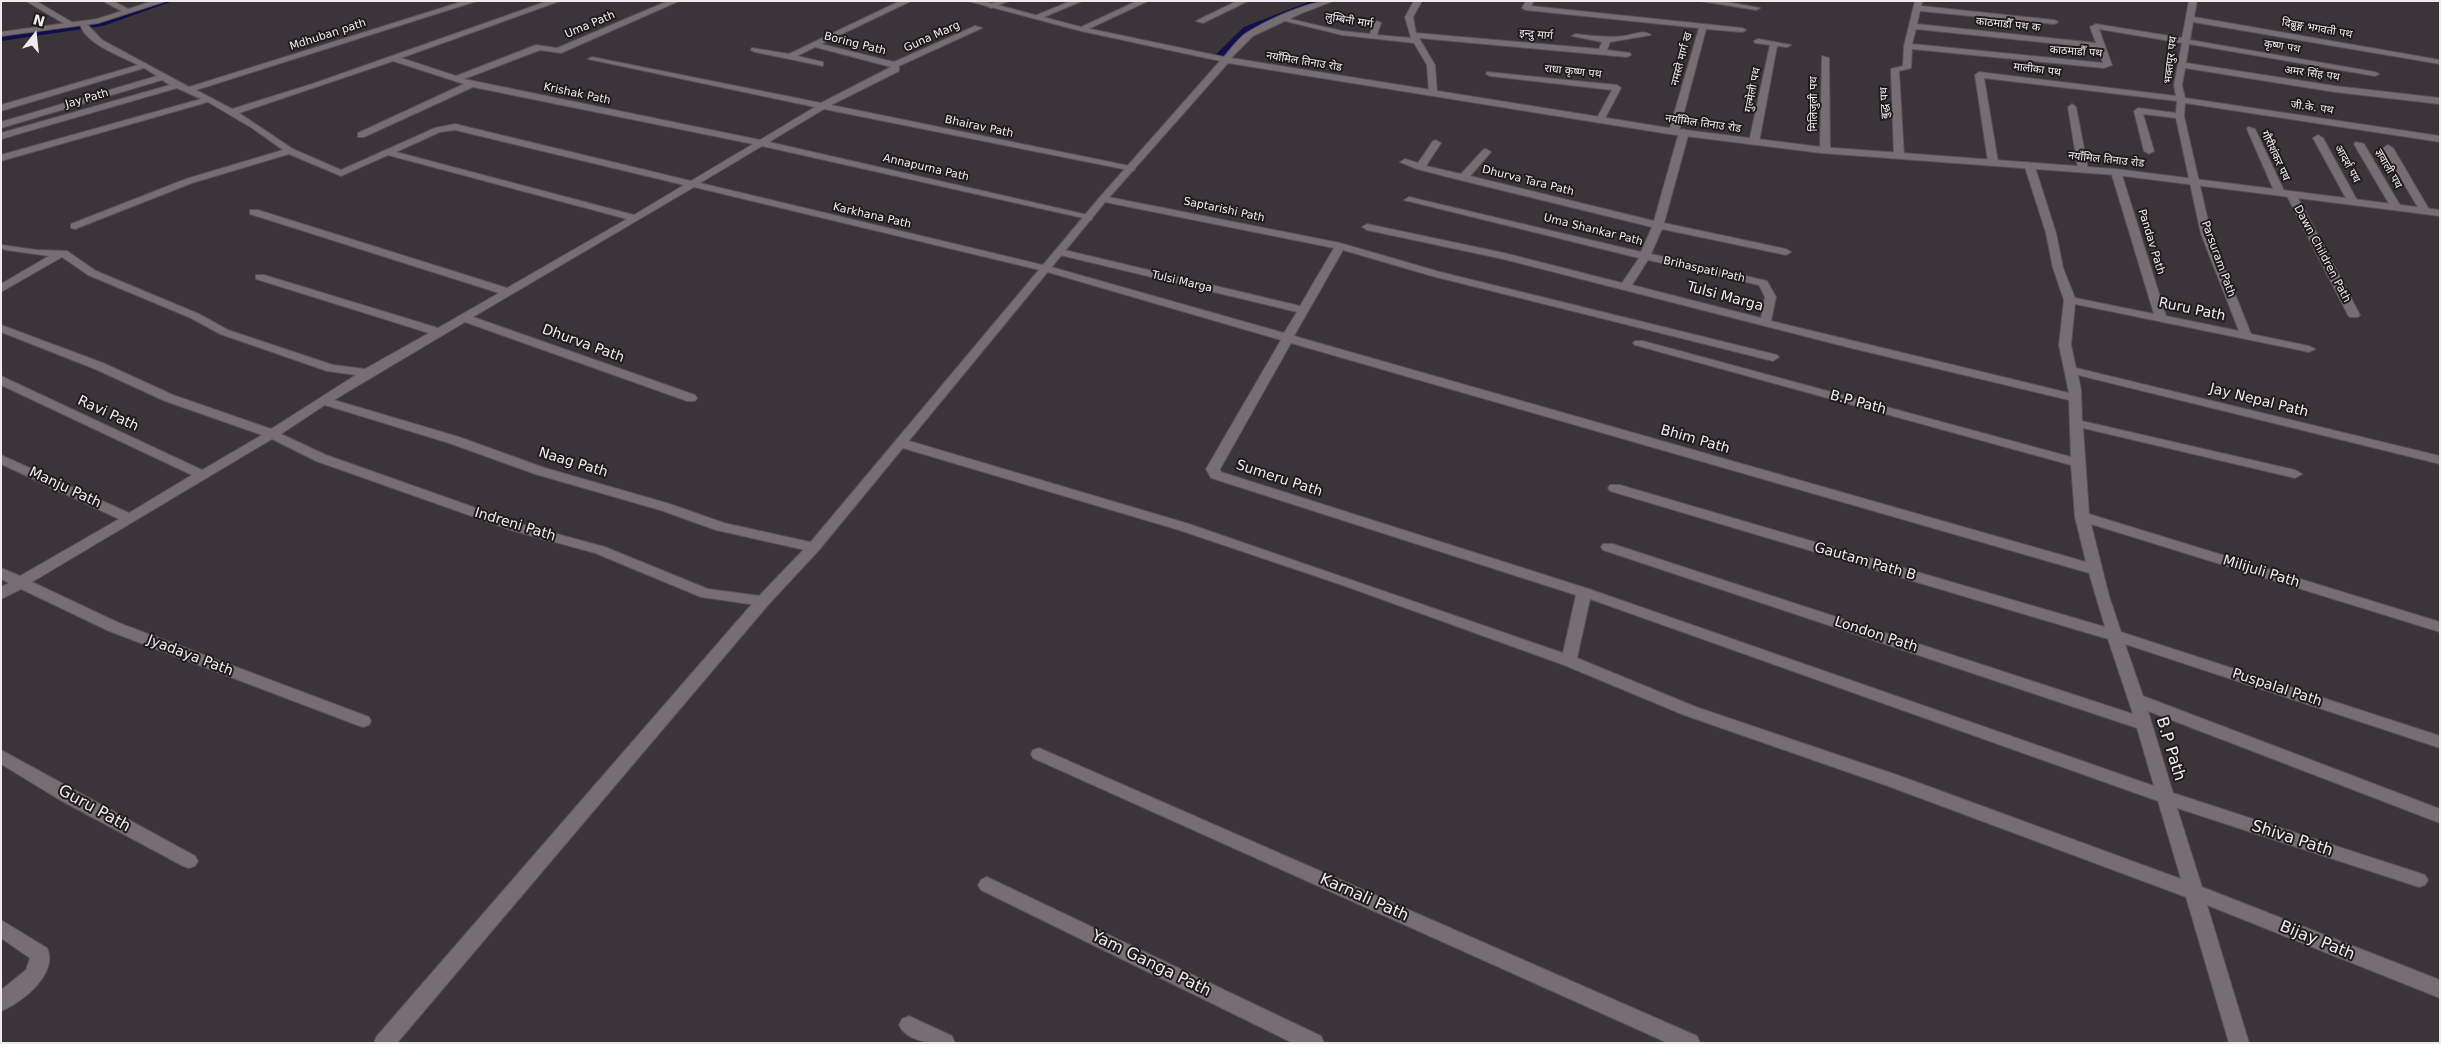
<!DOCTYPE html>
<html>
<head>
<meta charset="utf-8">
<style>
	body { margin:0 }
	#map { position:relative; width:2441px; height:1044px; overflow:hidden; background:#3b3438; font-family:"DejaVu Sans",sans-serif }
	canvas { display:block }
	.frame { position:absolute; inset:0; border:2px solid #efebed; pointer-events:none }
	.north { position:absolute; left:10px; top:10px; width:50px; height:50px; -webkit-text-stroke:4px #201d1e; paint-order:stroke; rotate:16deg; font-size:14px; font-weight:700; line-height:20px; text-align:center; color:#efebed }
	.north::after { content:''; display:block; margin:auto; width:18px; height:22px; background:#efebed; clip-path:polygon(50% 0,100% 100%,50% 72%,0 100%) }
</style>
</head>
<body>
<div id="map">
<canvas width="2441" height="1044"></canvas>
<div class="frame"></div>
<div class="north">N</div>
</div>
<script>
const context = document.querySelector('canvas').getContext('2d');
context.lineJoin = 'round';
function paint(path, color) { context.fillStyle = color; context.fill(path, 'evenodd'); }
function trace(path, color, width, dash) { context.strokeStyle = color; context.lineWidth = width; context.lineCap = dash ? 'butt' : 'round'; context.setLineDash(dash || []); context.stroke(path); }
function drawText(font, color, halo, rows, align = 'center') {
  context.font = font + ' "DejaVu Sans","Noto Sans Devanagari",sans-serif'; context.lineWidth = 4; context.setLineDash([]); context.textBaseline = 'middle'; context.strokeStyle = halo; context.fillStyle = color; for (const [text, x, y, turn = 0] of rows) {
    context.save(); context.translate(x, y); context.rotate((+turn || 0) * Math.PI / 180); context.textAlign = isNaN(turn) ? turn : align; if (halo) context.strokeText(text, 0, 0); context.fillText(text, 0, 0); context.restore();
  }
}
paint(new Path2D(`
	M157 1H173L103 26 1 41V35L101 20Z
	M1311 1H1326L1252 31 1221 61 1217 62 1211 59 1244 27Z`), '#100e4f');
const minor = new Path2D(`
	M26 1H36L75 24 68 26Z
	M103 1H113L132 11 125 13Z
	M464 1H477L196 90 232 109 312 84 548 1H560L401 58 456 76 536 45 557 48 668 1H679L561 53 540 50 464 79 760 140 815 107 588 59 592 57 821 103 891 67 815 47 797 56 823 62V66L755 52 751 50 752 48 789 54 900 1H911L821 44 894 62 975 26 982 28 899 66V71L831 105 1130 166 1135 169 1133 171 824 109 769 142 1088 215 1092 216V220L762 146 700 183 1051 267 1284 333 1297 312 1060 255 1055 252 1060 249 1300 306 1334 248 1100 201V197L1103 196 1340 243 1440 272 1777 355 1779 357 1773 361 1432 276 1343 250 1294 336 2086 562 2075 517 2071 465 1635 345 1633 343 1635 341H1643L2071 457 2069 400 1851 348 1503 259 1367 230 1362 227 1367 224 1504 253 1622 283 1639 258 1404 200 1409 197 1641 252 1652 227 1460 180 1417 169 1400 162 1405 159 1418 163 1433 141 1436 140 1441 143 1426 166 1461 174 1483 150 1486 149 1491 152 1470 176 1654 221 1679 132 1684 129 1689 132 1664 223 1786 249 1791 252 1786 255 1662 229 1651 254 1767 281 1776 297 1771 321 2069 393 2059 345 2064 300 2053 268 2046 233 2024 164 2026 162 2034 164 2056 233 2063 268 2075 298 2154 314 2111 172 2116 169 2121 172 2166 316 2239 331 2201 234 2176 118 2143 114 2154 151 2149 154 2144 151 2134 111 2138 108 2176 113 2177 101 1984 78 1998 162 1993 165 1988 162 1975 75 1979 72 2176 96 2174 85 2182 43 2099 29 2112 65 2104 68 1912 49 1911 68 1899 71 1904 156 1899 159 1894 156 1891 69 1903 66 1904 46 1915 1H1923L1921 6 2054 20 2058 22 2054 24 1920 11 1917 24 2096 43 2090 27 2096 24 2182 38 2189 1H2197L2194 17 2440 60V64L2193 22 2190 40 2375 72 2379 74 2375 76 2189 44 2186 63 2335 86 2440 98V104L2335 92 2185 68 2182 85 2185 98 2440 136V142L2185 103 2184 116 2211 234 2251 334 2309 346 2315 349 2309 352 2075 304 2071 345 2076 368 2440 456V464L2078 375 2081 390 2082 421 2295 470 2302 474 2295 478 2083 428 2089 514 2440 622V632L2091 524 2109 596 2121 632 2440 736V748L2125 644 2143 696 2440 809V823L2148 711 2173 793 2419 873 2425 875 2428 880 2425 885 2419 887 2177 808 2202 887 2440 980V998L2207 905 2249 1043H2229L2186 897 1888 786 1684 715 1564 665 1345 586 1179 530 896 446 895 443 896 440H906L1189 524 1563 653 1576 595 1211 478 1206 469 1281 340 1044 271 694 187 473 317 695 395 697 398 695 401H687L465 322 334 400 459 437 545 468 670 504 724 523 819 544 821 547 819 550 814 552 716 530 660 510 535 474 449 443 325 405 281 434 326 455 524 525 605 547 708 589 768 597 770 601 768 605 763 606 701 597 595 553 514 531 316 461 272 439 32 582 119 623 369 717 371 721 369 725 363 727 357 725 109 631 21 589 1 599V587L9 583 1 579V568L20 576 119 519 1 464V455L129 513 192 475 1 385V376L202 470 262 435 165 401 95 369 1 332V325L103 363 173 395 271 429 356 375 327 371 220 334 191 318 88 275 62 257 1 292V284L49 256 6 250 1 248 2 245 37 250 67 251 96 271 199 314 228 330 333 365 365 369 429 333 256 279V275H264L438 328 499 293 250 214V210H258L507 288 627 219 388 155 341 176 289 154 192 183 75 229 71 228V224L186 179 283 150 252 128 208 102 1 161V155L201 99 177 88 1 139V133L170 85 162 80 1 128V122L157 76 144 68 1 111V105L138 65C121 56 83 43 80 23L84 21 102 40 189 87ZM1916 29 2098 48 2103 63 1912 44ZM393 61 464 84 358 133V137H364L473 87 753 144 691 181 455 124 435 128 341 170 293 149 239 113ZM455 130 684 185 634 215 396 152 440 132ZM1648 260 1759 285 1765 297 1761 318 1632 285ZM1291 343 2089 573 2105 627 1620 485H1610L1608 488 1610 491 2108 639 2133 714 1613 544H1603L1601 547 1603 550 2137 728 2154 786 1589 589 1221 472 1220 469ZM1590 599 2158 801 2181 879 1900 776 1696 707 1577 658Z
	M997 1H1009L991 8 987 6Z
	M1071 1H1082L1039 19 1032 17Z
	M1137 1H1148L1084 31 1077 29Z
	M1237 1H1248L1203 23 1196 21Z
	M1414 1H1422L1413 17 1416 33 1599 49 1602 42 1572 36 1576 34C1592 36 1608 38 1624 36 1634 35 1642 29 1651 35L1610 42 1607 50 1630 53 1631 55 1627 57 1419 38 1435 65 1437 93 1433 96 1429 93 1427 65 1414 43 1342 35 1277 19 1281 17 1342 31 1370 34 1373 23 1377 21 1381 23 1377 35 1411 38 1405 17Z
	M1526 1H1534L1531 6 1742 28 1746 30 1742 32 1706 29 1679 131 1674 134 1669 131 1699 28 1526 10 1522 8Z
	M1700 1H1722L1760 8 1756 10Z
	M1758 39 1791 45 1787 47 1777 46 1759 142 1754 145 1749 142 1770 45 1755 43 1754 41Z
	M1822 56 1829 58 1830 150 1825 153 1820 150Z
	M1487 72 1617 85 1621 88 1604 120 1600 123 1596 120 1612 90 1490 76 1486 74Z
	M2072 104 2076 107 2088 169 2083 172 2078 169 2068 107Z
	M2248 127 2255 129 2285 193 2283 195 2275 193 2247 129Z
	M2318 135 2323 138 2358 202 2356 204 2348 202 2313 138Z
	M2356 142 2364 144 2401 207 2400 209 2391 207 2354 144Z
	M2388 145 2393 148 2430 211 2429 213 2420 211 2383 148Z
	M2291 191 2296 194 2360 315 2358 317H2350L2348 315 2286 194Z
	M1039 748 1697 1036 1700 1043H1668L1033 758 1031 754 1033 750Z
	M1 750 195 856 198 861 195 866 189 868 183 866 60 800 1 764Z
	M987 877 1321 1036 1324 1043H1293L981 890 978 885 981 880Z
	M1 920 47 948C59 973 22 1003 1 1011V990L26 970 30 958 1 938Z
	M909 1016 952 1036 955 1043C936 1043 908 1044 899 1025L902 1019Z`);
const tertiary = new Path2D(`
	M153 1H166L98 23 1 36V32L97 19Z
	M968 1H982L1081 27 1224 57C1231 49 1239 37 1248 32 1270 19 1308 1 1333 1L1302 13 1253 36 1231 58 1669 128 1821 147 2116 169 2440 210V216L2116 175 1821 153 1669 134 1228 63 1106 201 819 550 768 605 397 1043H374L377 1036 758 597 809 544 1100 197 1220 61 1081 31Z`);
trace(minor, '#575255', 2);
trace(tertiary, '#575255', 2);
paint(minor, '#766e72');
paint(tertiary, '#766e72');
drawText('11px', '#efebed', '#201d1e', [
	["लुम्बिनी मार्ग",1349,21,9],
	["Uma Path",590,25,-23],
	["काठमाडौँ पथ क",2008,25,6],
	["दिब्रुङ्ग भगवती पथ",2317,29,10],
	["Mdhuban path",328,35,-18],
	["इन्दु मार्ग",1536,35,5],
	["Guna Marg",932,37,-24],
	["Boring Path",855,44,14],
	["कृष्ण पथ",2282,47,9],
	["काठमाडौँ पथ",2076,52,4],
	["नमस्ते मार्ग ख",1682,59,-75],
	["भक्तपुर पथ",2171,60,-83],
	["नयाँमिल तिनाउ रोड",1304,62,9],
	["मालीका पथ",2037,70,7],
	["राधा कृष्ण पथ",1573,72,6],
	["अमर सिंह पथ",2312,74,8],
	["गुल्मेली पथ",1753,90,-79],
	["Krishak Path",577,94,12],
	["Jay Path",87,99,-16],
	["बुद्ध पथ",1885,103,-93],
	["मिलिजुली पथ",1814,104,-90],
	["जी.के. पथ",2312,108,8],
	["नयाँमिल तिनाउ रोड",1703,124,8],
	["Bhairav Path",979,127,12],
	["गौरीशंकर पथ",2275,156,65],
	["नयाँमिल तिनाउ रोड",2106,160,6],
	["आदर्श पथ",2347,164,61],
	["Annapurna Path",926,168,13],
	["ज्ञवाली पथ",2388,169,60],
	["Dhurva Tara Path",1528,181,14],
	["Saptarishi Path",1224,210,12],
	["Karkhana Path",872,216,13],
	["Uma Shankar Path",1593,230,14],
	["Pandav Path",2151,242,73],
	["Dawn Children Path",2322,254,62],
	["Parsuram Path",2218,259,70],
	["Brihaspati Path",1704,270,13],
	["Tulsi Marga",1182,282,13]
]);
drawText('14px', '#efebed', '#201d1e', [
	["Tulsi Marga",1725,297,15],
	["Ruru Path",2192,310,12],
	["Dhurva Path",583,344,20],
	["Jay Nepal Path",2259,401,14],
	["B.P Path",1858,403,15],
	["Ravi Path",108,414,25],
	["Bhim Path",1695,440,16],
	["Naag Path",573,463,17],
	["Sumeru Path",1279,479,18],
	["Manju Path",65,488,25],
	["Indreni Path",515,525,17],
	["Gautam Path B",1865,562,16],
	["Milijuli Path",2261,572,17],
	["London Path",1876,635,18],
	["Jyadaya Path",190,656,21],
	["Puspalal Path",2277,688,18]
]);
drawText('16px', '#efebed', '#201d1e', [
	["B.P Path",2170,749,73],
	["Guru Path",94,809,29],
	["Shiva Path",2292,839,18],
	["Karnali Path",1364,898,24],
	["Bijay Path",2317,941,22],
	["Yam Ganga Path",1151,964,26]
]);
</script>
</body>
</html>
